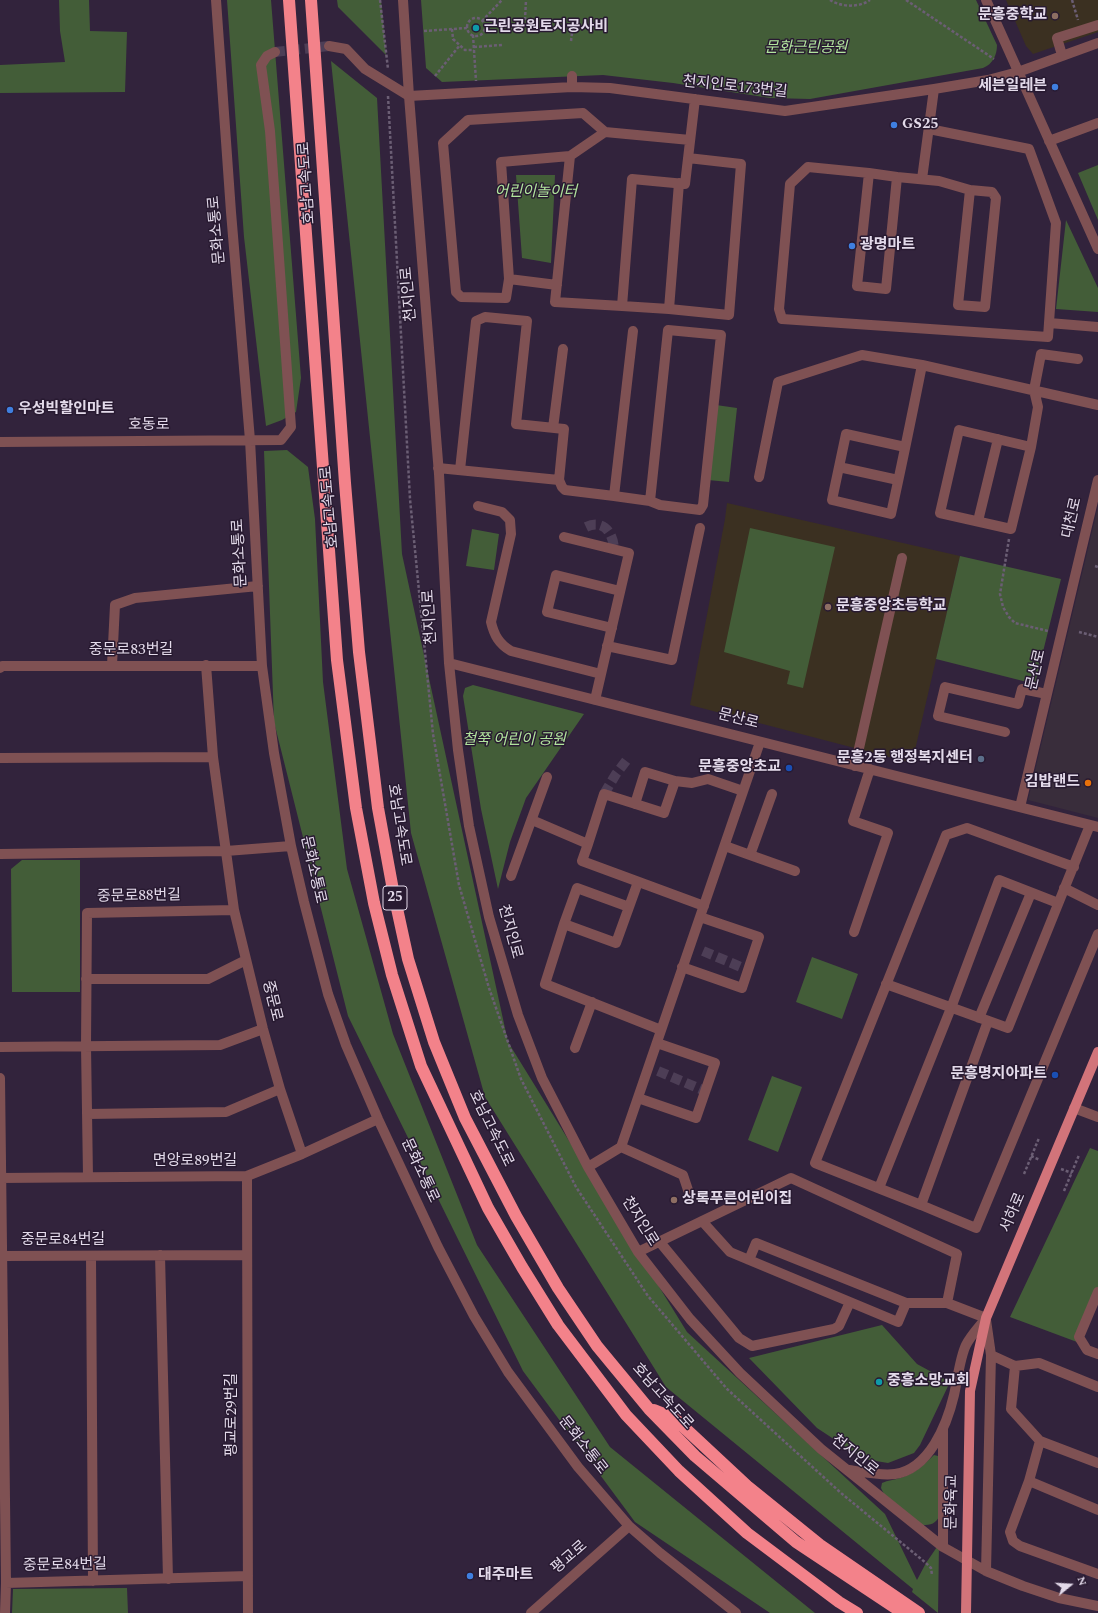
<!DOCTYPE html>
<html>
<head>
<meta charset="utf-8">
<style>
	body { margin:0 }
	#map { position:relative; width:1098px; height:1613px; overflow:hidden; background:#32233c; font-family:Spectral,serif }
	canvas { display:block }
	.north { position:absolute; left:1050px; top:1565px; width:40px; height:40px; -webkit-text-stroke:3px #281a31; paint-order:stroke; rotate:72deg; font-size:11px; font-weight:700; line-height:16px; text-align:center; color:#e3daea }
	.north::after { content:''; display:block; margin:auto; width:14px; height:18px; background:#e3daea; clip-path:polygon(50% 0,100% 100%,50% 72%,0 100%) }
</style>
</head>
<body>
<div id="map">
<canvas width="1098" height="1613"></canvas>
<div class="north">N</div>
</div>
<script>
const context = document.querySelector('canvas').getContext('2d');
context.lineJoin = 'round';
function paint(path, color) { context.fillStyle = color; context.fill(path, 'evenodd'); }
function trace(path, color, width, dash) { context.strokeStyle = color; context.lineWidth = width; context.lineCap = dash ? 'butt' : 'round'; context.setLineDash(dash || []); context.stroke(path); }
function drawText(font, color, halo, rows, align = 'center') {
  context.font = font + ' Spectral,"Noto Sans KR",serif'; context.lineWidth = 3; context.setLineDash([]); context.textBaseline = 'middle'; context.strokeStyle = halo; context.fillStyle = color; for (const [text, x, y, turn = 0] of rows) {
    context.save(); context.translate(x, y); context.rotate((+turn || 0) * Math.PI / 180); context.textAlign = isNaN(turn) ? turn : align; if (halo) context.strokeText(text, 0, 0); context.fillText(text, 0, 0); context.restore();
  }
}
paint(new Path2D(`
	M1098 507V818L1028 800Z`), '#392d3b');
paint(new Path2D(`
	M1006 0H1098V32L1033 54 1026 46Z
	M727 503 960 556 912 763 690 705 725 519Z`), '#3b3021');
paint(new Path2D(`
	M59 0H89L90 31 127 32 125 92 0 93V65L65 62 60 31Z
	M227 0H271L301 378 296 412 282 420 266 426 244 237Z
	M337 0H381L386 55 338 7Z
	M421 0H976L997 45C997 55 993 64 983 68L810 99 770 98 673 83 603 75 442 82 426 68Z
	M331 61 377 98 402 554 508 1042 687 1332 885 1514 917 1580 926 1563 939 1544 938 1613 912 1592 913 1589 666 1387 485 1097 411 833Z
	M1098 165V220L1078 173Z
	M516 175H555L551 263 522 258Z
	M1066 220 1098 288V312L1056 309Z
	M716 405 737 408 729 482 708 480Z
	M287 450 308 467 315 519 323 682 347 869 393 1034 477 1245 610 1447 815 1613H770L635 1522 523 1371 348 1016 274 722 264 451Z
	M750 528 835 547 803 688 787 684 790 671 724 652Z
	M472 529 499 534 494 570 466 566Z
	M960 556 1061 579 1035 684 936 659Z
	M473 685 584 714 526 798 510 842 498 889 481 809 463 696 465 688Z
	M22 860H80V992H12L11 869Z
	M812 957 858 974 842 1019 796 1002Z
	M772 1076 802 1087 778 1152 748 1140Z
	M1090 1148 1098 1151V1292L1077 1342 1010 1317Z
	M882 1325 917 1364 950 1382 920 1445 914 1453 888 1463 864 1459 817 1428 749 1358Z
	M934 1455 938 1456 940 1515C936 1524 931 1525 922 1525L884 1494 881 1488 882 1483C888 1480 894 1480 900 1478 916 1473 922 1466 934 1455Z
	M127 1588 128 1613H12L13 1589Z`), '#435d38');
trace(new Path2D(`
	M275 52 329 46
	M586 527C603 519 613 532 614 549
	M604 794 616 774 629 757
	M703 951 748 970
	M658 1071 705 1091`), '#4d3e56', 10, [10, 5]);
trace(new Path2D(`
	M380 0 388 69
	M830 0C841 7 858 8 870 0
	M906 0 994 59
	M1072 0 1078 20
	M467 27a9 9 0 1 1 18 0a9 9 0 1 1-18 0Z
	M525 20 526 0
	M482 21 502 0
	M452 29 453 39 465 50H474
	M424 31 467 28
	M473 35 476 81
	M571 41 574 17
	M474 47 502 45
	M435 76 460 45
	M388 96 410 499 433 734 459 885 489 988 521 1079 576 1187 648 1296 727 1389 841 1493 926 1563 931 1568 932 1575
	M1009 539 1000 594 1003 607 1009 617 1015 623 1048 631
	M1095 566 1098 567
	M1079 632 1098 637
	M1031 1156 1040 1160
	M1061 1169 1072 1173
	M1024 1174 1039 1138
	M1064 1191 1079 1155`), '#6b5e74', 2.5, [3, 2]);
trace(new Path2D(`
	M216 0 231 212 250 440 262 666 274 753 291 846 304 902 328 994 346 1045 378 1119 438 1247 474 1316 508 1372 578 1467 629 1526 660 1553 736 1613
	M403 0 409 96 439 474 449 663 458 750 469 826 489 917 518 1015 542 1078 588 1167 638 1252 690 1319 740 1373 821 1449 943 1547 986 1571 1023 1586 1059 1598 1098 1606
	M986 0 1098 249
	M329 46 346 49 365 69 409 96 572 87 610 88 785 111 934 89 988 80 1018 72 1098 43
	M1062 55 1057 38 1098 25
	M572 87V76
	M929 129 1029 149 1056 223 1048 337 782 319 779 309 790 184 808 167 869 173 857 286 886 289 897 177 939 181 970 190
	M690 140 605 132 570 156 555 302 622 306 632 179 685 184 695 99
	M1049 141 1098 123
	M869 173 897 177
	M922 179 934 89
	M970 190 992 192 996 198 985 307 958 305Z
	M509 279 506 298 461 297 456 292 443 143 468 120 583 113 605 132
	M557 285 509 279 501 162 570 156
	M622 306 669 309 679 183
	M669 309 729 315 741 164 688 158
	M1049 323 1098 327
	M553 428 563 349
	M0 442 281 440 291 427 270 131 261 65 267 56 275 52
	M905 447 846 434 832 500 891 514C902 464 912 415 922 365
	M1031 447 959 430 940 513 1011 529 1031 447 1038 407 1034 390 1041 354 1078 359
	M839 467 898 480
	M438 468 559 480 564 429 516 424 527 321 485 317 476 321 460 470
	M759 477 778 382 862 355 922 365 1098 405
	M559 480 562 487 565 490 614 496 633 331
	M614 496 650 501 668 330 721 335 703 505 700 510 660 505 650 501
	M478 506 502 512 510 520 511 534 491 622C494 635 499 644 511 651L601 674
	M978 521 998 439
	M564 537 629 553 595 700
	M612 628 547 612 556 575 620 591
	M607 646 672 660 700 528
	M449 663 1098 827
	M112 665 115 605 135 598 258 586
	M206 665 213 757 234 910 263 1029 280 1089 302 1154
	M0 668 2 666H262
	M1005 732 938 716 945 687 1018 704 1022 689 1047 694
	M0 758 213 757
	M855 766 902 558
	M635 804 645 772 675 781
	M1020 807 1098 480
	M532 820 588 844 582 861 704 906
	M588 844 604 794 664 813 675 781 692 783 708 779 743 791
	M725 846 750 855 772 794
	M0 854 226 851 291 846
	M750 855 795 871
	M511 876 547 777
	M577 888 629 907 616 943 564 924Z
	M1064 888 1098 905
	M629 907 638 882
	M564 924 545 984 661 1030
	M854 932 888 833 853 821 870 769
	M682 967 742 988 759 937 700 917
	M86 979H208L246 960
	M886 984 1008 1028 1090 825
	M979 1018 1031 893
	M988 1021 921 1205 815 1163 946 835 967 828 1074 867
	M0 1047 220 1045 263 1029
	M575 1048 592 1002
	M0 1078 6 1583 5 1613
	M638 1098 696 1118 715 1063 657 1043
	M1074 1108 1098 1117
	M87 1114 226 1112 280 1089
	M621 1147 760 742
	M588 1167 621 1147 683 1175 688 1190
	M247 1176 248 1613
	M88 1177 86 1046 87 913 234 910
	M0 1178 247 1176 302 1154 378 1119
	M879 1188 951 1008 999 880 1058 903
	M921 1205 976 1228 1098 934
	M702 1221 730 1252 898 1322 906 1303H947L986 1318
	M659 1241 739 1338 752 1346 834 1329 839 1326 850 1302
	M638 1252 791 1178 957 1254 947 1303
	M160 1255 168 1579
	M2 1256 247 1255
	M91 1256 93 1581
	M749 1260 756 1243 906 1303
	M1098 1292 1079 1337 1087 1350 1098 1354
	M986 1320 991 1355 986 1571
	M991 1355 1015 1366
	M1098 1387 1039 1363 1015 1366 1011 1409 1040 1441 1098 1463
	M1040 1441 1029 1481 1010 1532 1013 1541 1020 1546 1098 1574
	M849 1470C864 1472 880 1476 895 1474 929 1469 947 1425 954 1395 957 1382 960 1357 966 1345 971 1335 980 1326 986 1318
	M1029 1481 1098 1510
	M943 1547V1429
	M6 1583 248 1576
	M531 1613 629 1526`), '#7f5153', 10);
trace(new Path2D(`
	M966 1613 970 1391 986 1318 1098 1052`), '#d2747a', 10);
trace(new Path2D(`
	M289 0 337 660 356 808 374 903 392 975 421 1066 488 1208 522 1267 558 1325 626 1415 679 1471 747 1533 839 1602 857 1613
	M311 0 345 483 359 652 378 808 393 890 408 959 434 1042 465 1118 516 1216 558 1288 597 1346 649 1409 695 1456 796 1542 903 1613
	M654 1410 674 1418 747 1486 820 1545 919 1613`), '#f3828a', 12);
for (const [x, y, r, color] of [
	[1055,16,4,"#8d6e63"],
	[476,28,4,"#0f9aa8"],
	[1055,87,4,"#3f7fe0"],
	[894,125,4,"#3f7fe0"],
	[852,246,4,"#3f7fe0"],
	[10,410,4,"#3f7fe0"],
	[828,607,4,"#8d6e63"],
	[981,759,4,"#5c6f8a"],
	[789,768,4,"#1a4fb4"],
	[1088,783,4,"#e8710a"],
	[1055,1075,4,"#1a4fb4"],
	[674,1200,4,"#8d6e63"],
	[879,1382,4,"#0f9aa8"],
	[470,1576,4,"#3f7fe0"]
]) { const dot = new Path2D(); dot.arc(x, y, r, 0, 2 * Math.PI); context.fillStyle = color; context.fill(dot); trace(dot, '#281a31', 1.5); }
for (const [x, y, w] of [
	[395,898,24]
]) { const box = new Path2D(); box.roundRect(x - w / 2, y - 12, w, 24, 3); context.fillStyle = '#281a31'; context.fill(box); trace(box, '#e3daea', 1); }
drawText('bold 14px', '#e3daea', null, [
	["25",395,898]
]);
drawText('bold 15px', '#e3daea', '#281a31', [
	["문흥중학교",1047,16,"right"],
	["근린공원토지공사비",484,28],
	["세븐일레븐",1047,87,"right"],
	["GS25",902,125],
	["광명마트",860,246],
	["우성빅할인마트",18,410],
	["문흥중앙초등학교",836,607],
	["문흥2동 행정복지센터",973,759,"right"],
	["문흥중앙초교",781,768,"right"],
	["김밥랜드",1080,783,"right"],
	["문흥명지아파트",1047,1075,"right"],
	["상록푸른어린이집",682,1200],
	["중흥소망교회",887,1382],
	["대주마트",478,1576]
], 'left');
drawText('italic 15px', '#b1e49d', '#281a31', [
	["문화근린공원",806,49],
	["어린이놀이터",536,193],
	["철쭉 어린이 공원",514,741]
]);
drawText('15px', '#e3daea', '#281a31', [
	["천지인로173번길",735,88,6],
	["호남고속도로",308,183,-94],
	["문화소통로",218,230,-95],
	["천지인로",410,294,-95],
	["호동로",149,426],
	["호남고속도로",331,507,-95],
	["대천로",1073,518,-77],
	["문화소통로",241,553,-93],
	["천지인로",431,617,-93],
	["중문로83번길",131,651],
	["문산로",1037,670,-77],
	["문산로",738,720,14],
	["호남고속도로",398,825,81],
	["문화소통로",312,870,77],
	["중문로88번길",139,897,-1],
	["천지인로",509,932,75],
	["중문로",271,1001,76],
	["호남고속도로",490,1129,64],
	["면앙로89번길",195,1162],
	["문화소통로",419,1171,65],
	["서하로",1014,1213,-67],
	["천지인로",639,1222,58],
	["중문로84번길",63,1241],
	["호남고속도로",662,1397,48],
	["평교로29번길",233,1415,-90],
	["문화소통로",582,1446,52],
	["천지인로",854,1456,39],
	["문화육교",953,1502,-89],
	["평교로",570,1558,-41],
	["중문로84번길",65,1566,-1]
]);
</script>
</body>
</html>
